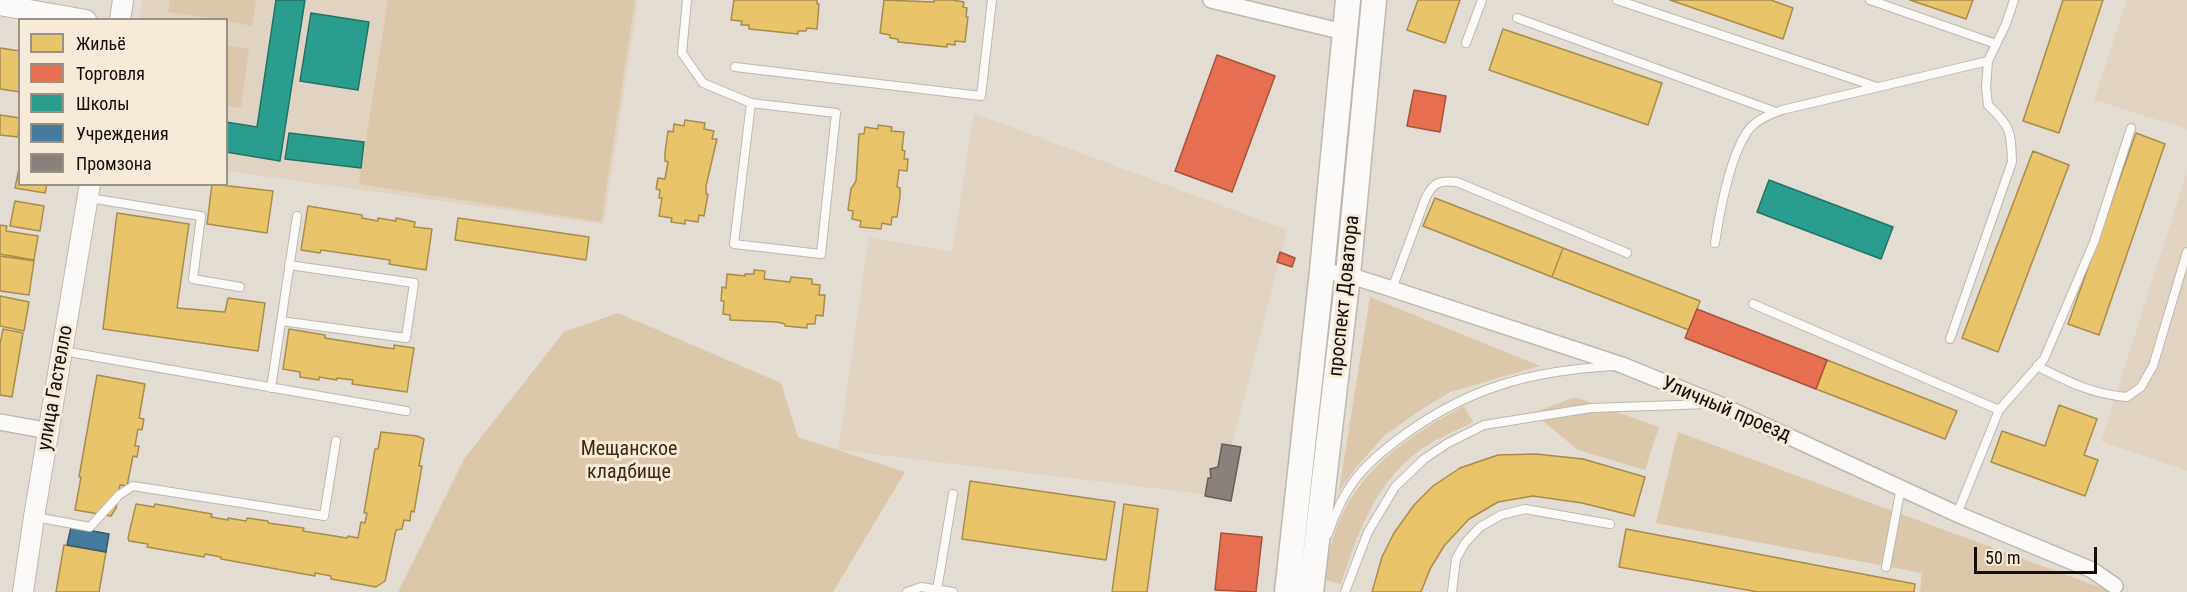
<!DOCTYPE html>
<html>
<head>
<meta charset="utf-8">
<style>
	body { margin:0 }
	#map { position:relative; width:2187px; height:592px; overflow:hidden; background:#e3dcd2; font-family:"Roboto Condensed",sans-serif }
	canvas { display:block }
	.legend { position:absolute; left:18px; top:18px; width:210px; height:168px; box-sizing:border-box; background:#f6ead9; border:2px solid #9a9285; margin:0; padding:8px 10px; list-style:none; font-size:18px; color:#110d08 }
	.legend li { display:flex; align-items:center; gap:12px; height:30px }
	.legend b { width:30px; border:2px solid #9a9285 }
	.scale { position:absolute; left:1974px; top:547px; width:123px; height:27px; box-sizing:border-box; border:3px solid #110d08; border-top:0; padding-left:8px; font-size:18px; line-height:21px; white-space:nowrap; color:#110d08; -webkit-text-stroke:4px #f6ead9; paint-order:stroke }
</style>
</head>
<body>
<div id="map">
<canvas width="2187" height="592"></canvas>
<ul class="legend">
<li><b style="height:16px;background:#e9c46a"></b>Жильё</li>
<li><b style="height:16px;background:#e76f51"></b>Торговля</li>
<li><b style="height:16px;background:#2a9d8f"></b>Школы</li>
<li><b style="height:16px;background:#457b9d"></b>Учреждения</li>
<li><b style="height:16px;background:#8a817c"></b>Промзона</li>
</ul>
<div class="scale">50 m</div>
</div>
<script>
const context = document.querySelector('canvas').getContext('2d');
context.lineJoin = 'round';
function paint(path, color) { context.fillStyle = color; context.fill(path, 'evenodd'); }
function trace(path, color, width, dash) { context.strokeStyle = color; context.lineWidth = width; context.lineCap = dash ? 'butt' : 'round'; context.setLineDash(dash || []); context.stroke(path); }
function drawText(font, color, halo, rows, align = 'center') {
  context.font = font + ' "Roboto Condensed",sans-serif'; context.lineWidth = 6; context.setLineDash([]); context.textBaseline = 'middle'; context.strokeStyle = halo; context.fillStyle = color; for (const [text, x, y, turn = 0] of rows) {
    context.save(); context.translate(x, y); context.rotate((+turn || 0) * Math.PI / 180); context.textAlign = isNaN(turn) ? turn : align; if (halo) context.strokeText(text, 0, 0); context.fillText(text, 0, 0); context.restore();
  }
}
paint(new Path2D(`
	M142 0H638L604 224 227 171 226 20H139Z
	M2127 0H2187V129L2094 100Z
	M974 113 1287 230 1219 496 838 450 869 237 952 252Z
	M2187 172V471L2101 441Z`), '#e0d3c2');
paint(new Path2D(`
	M170 0H256L252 26 227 21 226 20 168 12Z
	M388 0H635L601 222 359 184Z
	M227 46 249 49 241 108 227 106Z
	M1370 297 1540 366 1450 392 1416 413 1384 436 1355 469 1339 491Z
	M618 313 781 383 798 437 905 472 833 592H398L464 459 564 332Z
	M1575 397 1659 427 1645 470 1578 450 1533 413Z
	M1464 406 1473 422C1453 432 1433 440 1416 453 1374 486 1357 535 1341 584L1322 579C1326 564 1329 549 1334 535 1355 471 1408 436 1464 406Z
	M1678 432 2113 592H1920L1922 573 1656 523Z`), '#dbc7aa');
const homes = new Path2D(`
	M734 0H817V4H819L817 29 807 28 806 31H798V34L749 29V25H741L742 21 731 20Z
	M884 0 934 2V0H952L964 2 963 7 967 8 966 17H968L965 42 955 41V45L947 44V47L898 42V39L890 38V35L880 33Z
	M1418 0H1460L1445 43 1407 30Z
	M1670 0H1771L1793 8 1783 39Z
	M1910 0H1973L1966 19Z
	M2063 0H2103L2059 133 2023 121Z
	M1503 29 1662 83 1648 125 1489 70Z
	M0 48 20 51V92L0 89Z
	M0 115 20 118 18 137 0 135Z
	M685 120 705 123 704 129 714 131 712 139H717L706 186V194H708L704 216 699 215 698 222 685 220V224L671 222 672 218 659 216 662 198H659L660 190 656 189 658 178 665 179 668 162 665 161V153L668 131 673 132 674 124 684 126Z
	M878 125 892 127 891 131 904 132 902 150 905 151 904 159H908L907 171 899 170 897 187 900 188V196L897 217H892L891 225 882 223 881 229 860 227 861 221 852 219 853 211 848 210 851 189 856 181 859 134H864L865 127 878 129Z
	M2136 133 2165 144 2099 335 2068 324Z
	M2033 151 2069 165 1998 352 1962 338Z
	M20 164V184H47L45 193 15 188Z
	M212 184 273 191 267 233 207 224Z
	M1435 198 1563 248 1552 277 1423 226Z
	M15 201 44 206 40 231 10 226Z
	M308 206 362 215V218L378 221V218L396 221V218L415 222 414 227 432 229 426 270 389 264 390 260 321 250 320 253 301 250Z
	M117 213 189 224 177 308 225 312 228 298 265 303 258 351 103 329Z
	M458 218 589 237 586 260 455 240Z
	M0 225 7 226 6 231 38 236 34 260 0 254Z
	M1563 248 1700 301 1689 330 1552 277Z
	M0 256 34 261 29 295 0 291Z
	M754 270 765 271 764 279 790 282 791 277 812 279V284L820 285 819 295H825L823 316 816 315 815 324H807V328L785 326V324L777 322 730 320V315L723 314 724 301H721L722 287 726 288 727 274 745 276V274H754Z
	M0 296 29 302 24 331 0 326Z
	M3 329 23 333 12 397 0 395V344Z
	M289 329 325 335V338L394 349V345L414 348 407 392 352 384 353 380 337 378V380L319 377V380L300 377V372L283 369Z
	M1827 360 1957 411 1945 439 1816 389Z
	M97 375 145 384 139 418 144 419 142 430 138 429 135 446H139L137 457 133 456 127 486 120 485 116 508 111 516 75 510 81 477H79Z
	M2059 405 2097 419 2084 455 2098 460 2085 496 1991 462 2002 431 2045 446Z
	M381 432 417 436 424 439 419 466H422L414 512 411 511 410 521 404 520 402 529 396 530 385 581 376 587 331 579V576L315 573V576L221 559V557L205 554 204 557 147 547 148 544 129 541 128 538 136 504 154 507 155 504 212 514 211 517 228 520V518L246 521 247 518 268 521V523L304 528 303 531 347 538 348 536 358 538 361 522 365 523 367 513H364L375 449H378Z
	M1536 454 1583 459 1645 477 1634 516 1582 503 1533 496 1498 502 1469 519 1444 546 1430 569 1421 592H1372L1382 557 1394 533 1414 505 1433 486 1460 468 1498 455Z
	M970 481 1115 502 1106 560 962 539Z
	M1124 504 1158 509 1147 592H1112Z
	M1626 529 1915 584 1914 592H1758L1619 567Z
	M64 545 106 552 99 592H56Z`);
paint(homes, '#e9c46a');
trace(homes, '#a88d4d', 1.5);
const shops = new Path2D(`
	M1217 55 1275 76 1232 192 1175 171Z
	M1414 90 1446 96 1440 132 1407 126Z
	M1280 252 1295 258 1292 267 1277 262Z
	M1697 309 1827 360 1816 389 1685 338Z
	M1221 533 1262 537 1256 592 1215 590Z`);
paint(shops, '#e76f51');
trace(shops, '#a7523b', 1.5);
const schools = new Path2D(`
	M276 0H305L280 161 226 152V122L257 127Z
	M311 13 369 22 358 90 300 81Z
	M289 133 364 142 361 168 285 159Z
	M1769 180 1893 227 1881 259 1757 212Z`);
paint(schools, '#2a9d8f');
trace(schools, '#227266', 1.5);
const public = new Path2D(`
	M71 527 109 534 106 552 67 545Z`);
paint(public, '#457b9d');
trace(public, '#355a70', 1.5);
const industry = new Path2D(`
	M1222 444 1241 447 1231 501 1205 496 1208 478H1211L1210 469 1218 467Z`);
paint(industry, '#8a817c');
trace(industry, '#665e59', 1.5);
const service = new Path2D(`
	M687 0 682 53 703 83 751 103 836 113 821 254 734 244 751 103
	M1617 0 1877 87
	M1870 0 1996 44
	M1517 18 1776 112
	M1466 43 1482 0
	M735 67 981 96 992 0
	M89 198 201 216 193 279 240 287
	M1715 243C1720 210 1729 159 1747 132 1755 120 1770 114 1782 110L1988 61 2006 24 2014 0
	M1392 289 1426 197C1434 182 1440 180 1457 182L1627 253
	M1753 304 1999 410 1957 514
	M281 321 406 338 414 283 289 265
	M1950 339 2012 162C2011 131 2011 127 1988 105L1986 87 1988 61
	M63 351 406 411
	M2037 366C2069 382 2091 394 2127 397L2141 387 2153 366 2187 252
	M271 388 297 216
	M1999 410 2044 359 2094 242 2131 128
	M35 517 90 527 119 495 133 486 324 516 336 441
	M1328 534C1334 516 1342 497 1354 481 1367 463 1386 448 1404 435 1470 387 1531 371 1612 366
	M1886 567 1901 487
	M937 590 953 494
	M907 592 921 587 953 592
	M1345 592 1368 532 1395 487 1424 459 1448 443 1484 425 1591 408 1708 404
	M1452 592 1456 559 1465 543 1480 527 1501 515 1525 509 1610 524`);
const minor = new Path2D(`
	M1211 0 1344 32
	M1322 271 1348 275 1389 288 1622 365 1716 403 1957 514 2092 570 2115 586
	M0 422 49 431`);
const tertiary = new Path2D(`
	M0 5 86 20
	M120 20 123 0
	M23 592 34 517 90 184`);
const primary = new Path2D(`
	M1287 592 1322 271 1348 0
	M1311 592 1348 275 1374 0`);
trace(service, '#bdb8b0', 10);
trace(minor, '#bdb8b0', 18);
trace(tertiary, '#bdb8b0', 22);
trace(primary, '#bdb8b0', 27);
trace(service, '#fbfaf8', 8);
trace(minor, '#fbfaf8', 15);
trace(tertiary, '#fbfaf8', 20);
trace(primary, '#fbfaf8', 24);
drawText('20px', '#110d08', '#f6ead9', [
	["проспект Доватора",1345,296,-84],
	["улица Гастелло",56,388,-80],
	["Уличный проезд",1726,410,23]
]);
drawText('20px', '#3b2a0f', '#f6ead9', [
	["Мещанское",629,450],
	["кладбище",629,473]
]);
</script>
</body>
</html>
